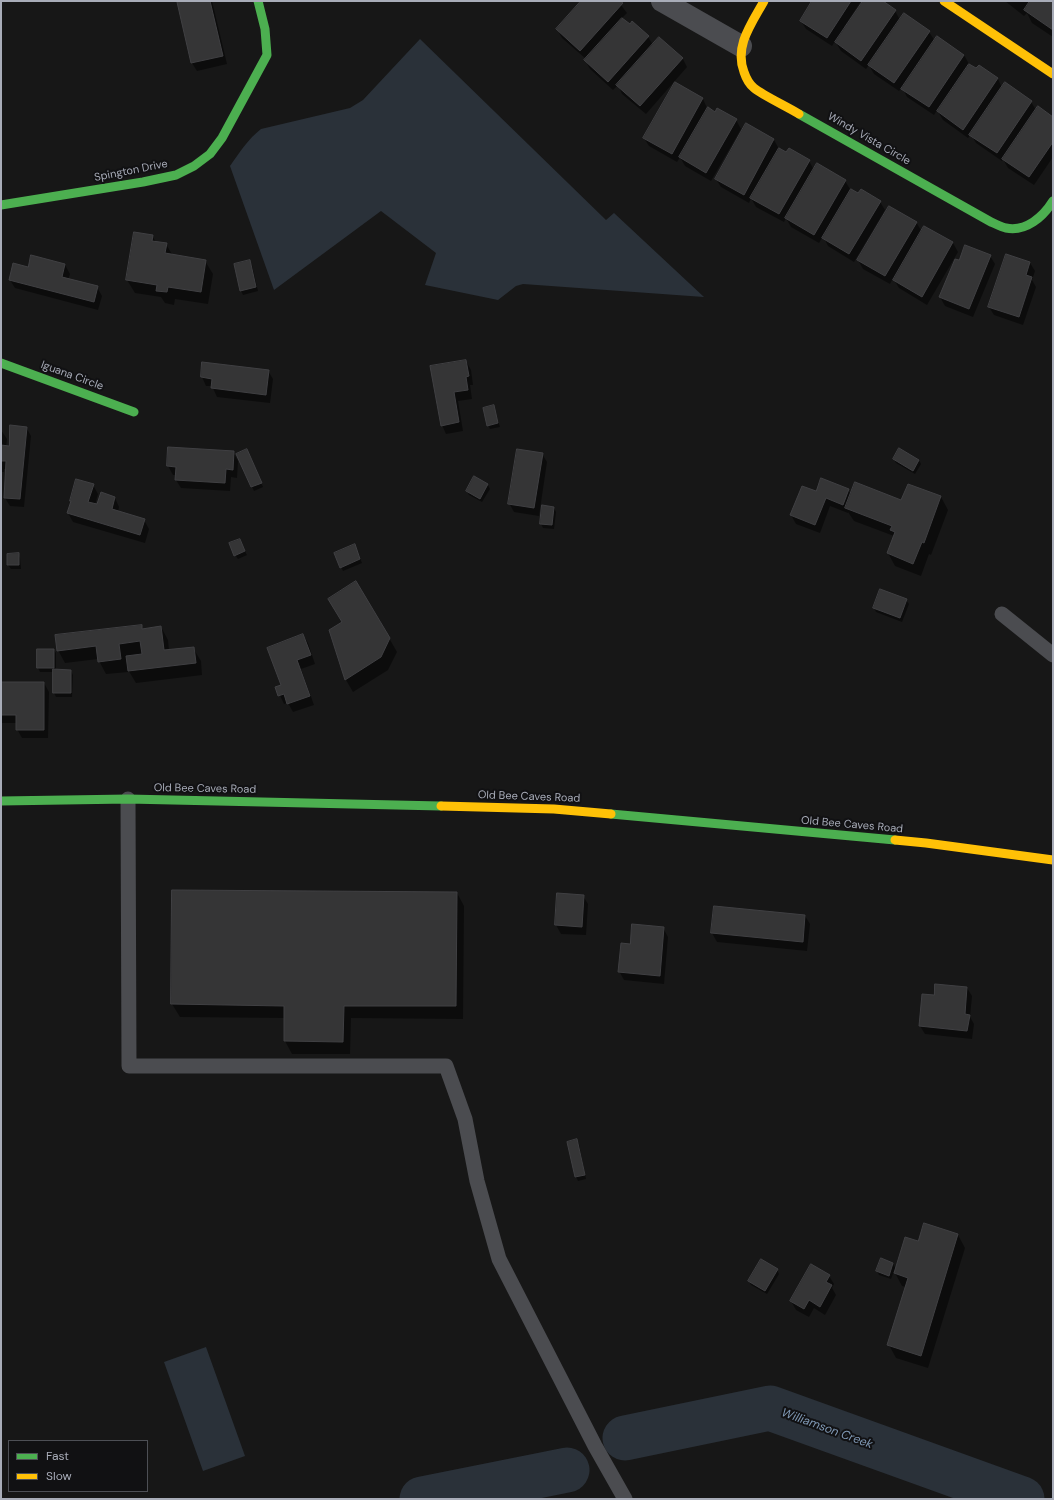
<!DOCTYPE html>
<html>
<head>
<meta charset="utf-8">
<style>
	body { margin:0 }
	#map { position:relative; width:1054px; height:1500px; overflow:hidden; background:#171717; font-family:"DM Sans",sans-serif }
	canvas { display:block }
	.frame { position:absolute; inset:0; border:2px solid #a8acb8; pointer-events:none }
	.legend { position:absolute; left:8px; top:1440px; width:140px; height:52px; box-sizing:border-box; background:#111113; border:1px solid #4d4f55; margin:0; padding:5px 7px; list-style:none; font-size:12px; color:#a8acb8 }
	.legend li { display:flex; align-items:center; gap:8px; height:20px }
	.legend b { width:20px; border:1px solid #4d4f55 }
</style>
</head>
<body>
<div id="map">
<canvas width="1054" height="1500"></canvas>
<div class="frame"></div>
<ul class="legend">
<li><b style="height:5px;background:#4caf50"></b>Fast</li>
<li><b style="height:5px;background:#ffc107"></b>Slow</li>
</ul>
</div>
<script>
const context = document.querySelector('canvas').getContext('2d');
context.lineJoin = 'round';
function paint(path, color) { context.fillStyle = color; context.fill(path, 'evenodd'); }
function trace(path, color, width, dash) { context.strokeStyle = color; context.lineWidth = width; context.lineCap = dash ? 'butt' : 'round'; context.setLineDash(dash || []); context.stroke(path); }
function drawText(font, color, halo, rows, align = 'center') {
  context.font = font + ' "DM Sans",sans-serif'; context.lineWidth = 4; context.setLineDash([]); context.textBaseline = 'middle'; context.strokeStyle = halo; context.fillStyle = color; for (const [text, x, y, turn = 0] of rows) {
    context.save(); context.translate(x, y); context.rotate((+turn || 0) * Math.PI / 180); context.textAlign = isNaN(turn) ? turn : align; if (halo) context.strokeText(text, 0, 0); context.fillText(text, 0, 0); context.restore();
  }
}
paint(new Path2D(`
	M420 39 606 220 614 213 704 297 523 284 516 286 498 300 425 285 436 253 381 211 274 290 230 166C240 152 248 139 261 129L350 108 363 100Z
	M206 1347 245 1456 203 1471 164 1362Z`), '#2a3139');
paint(new Path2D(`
	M184 1H212L227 64 197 71 192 63 178 2Z
	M582 1H618L627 13 622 18 630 26 632 22 648 37 653 45 659 38 683 59 687 67 646 114 622 94 618 85 613 90 590 69 585 60 586 59 562 38 557 29Z
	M814 1H861L844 27 845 28 864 1H881L895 11 900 20 929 32 935 41 937 37 964 55 969 64 977 70 979 66 998 79 1002 88 1005 84 1031 102 1036 110 1053 118V157L1034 185 1008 168 1003 159 1002 161 976 143 971 134 968 138 943 120 937 110 934 115 907 97 902 87 899 91 874 74 869 65 866 69 841 51 835 41 832 46 806 29 801 21Z
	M1005 1H1053V37L1032 23 1027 13 1024 16Z
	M675 83 703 99 707 108 716 113 736 120 741 129 711 181 685 166 680 157 677 162 649 146 644 138Z
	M746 125 774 140 779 149 786 153 809 161 814 170 845 181 850 189 846 196 848 197 859 194 880 202 885 210 854 262 828 246 823 236 819 243 791 227 786 218 784 222 756 207 751 198 749 203 721 187 716 179Z
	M916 222 922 232 925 227 953 243 958 252 927 305 899 288 893 278 890 284 863 269 858 260Z
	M152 236 156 242 166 244 173 256 205 261 213 274 208 304 175 299 174 305 165 303 161 297 135 293 127 280Z
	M1006 255 1030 263 1035 271 1032 280 1036 287 1023 325 994 315 989 307Z
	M990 256 995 264 973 317 945 306 940 297 960 262Z
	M249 262 252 265 258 291 243 295 241 291Z
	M65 265 70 274 68 280 97 287 102 296 98 310 15 288 10 280 29 268Z
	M466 361 471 370 473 385H470L472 399 458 401 463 431 446 434 442 425 431 367Z
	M203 363 268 371 273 379 270 403 217 397 212 386H206L202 377Z
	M493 406 500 427 490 429 488 425Z
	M26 427 31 436 24 507 10 506 5 498 6 469H4V472H1V430L7 439 6 447H9Z
	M233 452 238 461 237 478 231 477 230 491 181 488 176 480V475H173L168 466Z
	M237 454H249L263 487 254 491Z
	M542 454 547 462 539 516 514 512 509 503Z
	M894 459 919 460 921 464 915 474 896 463Z
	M474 477 488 485 490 489 482 502 469 495 467 491Z
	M93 485 98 494 95 505 115 498 119 507 118 512 144 520 149 529 145 543 73 522 68 513 72 503 71 500Z
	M908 485 941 497 948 510 931 555 929 554 921 576 895 566 888 553 894 536 854 521 848 512V513L830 506 820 533 796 524 791 515 816 492 848 490 851 495 902 501Z
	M554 508 556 512 554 529 543 528 541 524Z
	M241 544 247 555 238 559 235 555Z
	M356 549 362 563 343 571 341 567Z
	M18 554 20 558 21 569H11L8 565Z
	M906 600 909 604 902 622 876 612 874 608Z
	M141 626 143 629 161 627 168 640 169 651 193 648 201 661 202 675 136 683 127 668 128 672 106 674 98 659 65 663 58 650Z
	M331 631 389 638 397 652 388 670 353 692 346 680Z
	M303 635 308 643 315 664 301 669 314 705 293 712 288 703 284 704 276 687 282 685Z
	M54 650 56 653V671H71L73 675 72 697H56L54 693V672H40L38 668Z
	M1 683H44L49 692 48 738H22L17 729V723H1Z
	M173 891 457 893 464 906 463 1019 351 1018 350 1054H292L285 1041V1018L180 1017 172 1004Z
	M558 894 583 896 588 904 586 935 561 934 556 925Z
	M805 916 810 924 807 951 717 942 712 933Z
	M663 928 668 937 664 984 624 980 619 971 631 945Z
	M967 988 972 996 970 1017 974 1024 972 1039 925 1034 920 1026 935 996Z
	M576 1140 579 1144 586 1179 578 1181 576 1177 569 1142Z
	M924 1225 958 1235 965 1248 928 1368 896 1358 889 1345 907 1287 902 1286 894 1271 891 1279 879 1275 877 1271 893 1264 896 1269 919 1242Z
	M777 1270 779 1274 767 1294 751 1285 749 1281Z
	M829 1276 834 1284 832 1288 836 1295 825 1315 814 1308 809 1317 796 1310 791 1301Z`), '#0007');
trace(new Path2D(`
	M625 1438 770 1408 1022 1499
	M422 1499 567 1470`), '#2a3139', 45);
const building = new Path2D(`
	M180 1H210L223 56 191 63 177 2Z
	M581 1H620L623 3 580 51 556 29Z
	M812 1H851L827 38 800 21Z
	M863 1H883L896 10 861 61 835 42Z
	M1030 1H1053V30L1024 10Z
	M904 13 930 31 894 83 868 65Z
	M622 18 630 24 632 21 649 36 608 82 584 60Z
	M937 36 964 55 929 107 901 89Z
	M659 37 683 58 640 106 616 85Z
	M969 64 976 68 979 65 998 78 963 130 937 111Z
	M675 82 703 98 672 154 643 138Z
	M1005 82 1032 101 997 153 969 135Z
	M1038 106 1053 117V142L1029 177 1002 159Z
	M708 107 715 112 717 108 737 119 706 173 679 157Z
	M746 123 774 139 744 195 715 179Z
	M779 148 786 152 789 148 810 160 779 214 750 198Z
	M817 163 846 180 814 235 785 218Z
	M851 189 858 193 861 189 881 201 849 254 822 238Z
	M889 206 917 222 885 276 857 260Z
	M924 226 953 242 922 297 893 280Z
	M134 232 153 235 152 241 167 243 165 253 206 260 201 292 168 287 167 292 156 291 157 285 126 280Z
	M965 245 991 255 969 309 939 297 955 259 959 260Z
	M1006 254 1030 262 1026 275 1032 277 1019 317 988 307Z
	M31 255 65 264 62 277 98 286 94 302 9 280 13 263 28 267Z
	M250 260 256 287 240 291 234 264Z
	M466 360 469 376 466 377 468 390 454 392 459 422 441 426 430 366Z
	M202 362 269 370 266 395 211 388 212 379 201 377Z
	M494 405 498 423 487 426 483 408Z
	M10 425 27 427 20 499 4 498 6 461H1V445L9 446Z
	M168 447 234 451 233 470 226 469 225 483 175 480 176 467 167 466Z
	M899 448 919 460 913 471 893 459Z
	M247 449 262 483 251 487 236 454Z
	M517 449 543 453 534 508 508 504Z
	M474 476 488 484 480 499 466 491Z
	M821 478 849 489 843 505 826 498 815 525 790 515 802 486 816 491Z
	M76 479 94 484 88 502 97 504 101 492 115 497 112 509 145 519 140 535 67 513 71 501H70Z
	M855 482 901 500 908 484 941 496 924 543 922 542 913 564 887 553 895 532 890 530 892 526 845 508Z
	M542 505 554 507 552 525 540 524Z
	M240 539 245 551 234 556 229 543Z
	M355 544 360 559 340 568 334 553Z
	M19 553V565H7V554Z
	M356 581 390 638 381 657 345 680 329 630 342 622 328 599Z
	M880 589 907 599 900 618 873 608Z
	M142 625V629L161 626 164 650 194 647 196 663 128 671 126 656 142 654 140 641 119 644 121 659 98 662 96 646 57 651 55 635Z
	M303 634 311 655 297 660 310 696 287 704 284 694 278 696 275 687 281 685 267 648Z
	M37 649H54V668H37Z
	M53 669 71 670V693H53Z
	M1 682H44V730H16V715H1Z
	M172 890 457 892 456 1006H344L343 1042 284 1041V1006L171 1004Z
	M557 893 584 895 582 927 555 925Z
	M714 906 805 915 803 942 711 933Z
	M632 924 664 927 660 976 618 972 621 943 630 944Z
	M935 984 967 987 965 1014 970 1015 967 1031 919 1026 922 994 934 995Z
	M577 1139 585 1175 575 1177 567 1142Z
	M924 1223 958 1234 921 1356 887 1345 908 1278 894 1273 905 1237 918 1241Z
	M881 1258 893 1263 889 1276 876 1271Z
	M761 1259 778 1269 765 1291 748 1281Z
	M811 1264 830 1275 826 1282 832 1285 820 1307 809 1300 804 1309 790 1301Z`);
paint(building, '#353536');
trace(building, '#404043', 1);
trace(new Path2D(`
	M1002 614 1053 655
	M128 799 129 1066H446L465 1119 477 1181 499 1259 595 1446 625 1499`), '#4b4c50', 15);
trace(new Path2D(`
	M662 1 741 46`), '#4b4c50', 22);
trace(new Path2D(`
	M799 114 991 222C996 224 1001 227 1006 228 1026 232 1043 217 1053 201
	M1 205 143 182 176 175 194 166 210 154 222 138 267 55 265 29 258 1
	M1 363 134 412
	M1 801 128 799 441 806
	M611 814 895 840`), '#4caf50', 9);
trace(new Path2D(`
	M764 1C752 23 734 46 744 72 746 78 749 84 754 88 764 96 786 106 799 114
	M944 1 1053 74
	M441 806 554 809 611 814
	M895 840 926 843 1053 860`), '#ffc107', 9);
drawText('11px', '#a8acb8', '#111113', [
	["Windy Vista Circle",869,139,30],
	["Spington Drive",131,171,-11],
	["Iguana Circle",72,376,20],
	["Old Bee Caves Road",205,789,1],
	["Old Bee Caves Road",529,797,2],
	["Old Bee Caves Road",852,825,5]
]);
drawText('italic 12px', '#7f98b4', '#111113', [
	["Williamson Creek",827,1429,20]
]);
</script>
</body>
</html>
